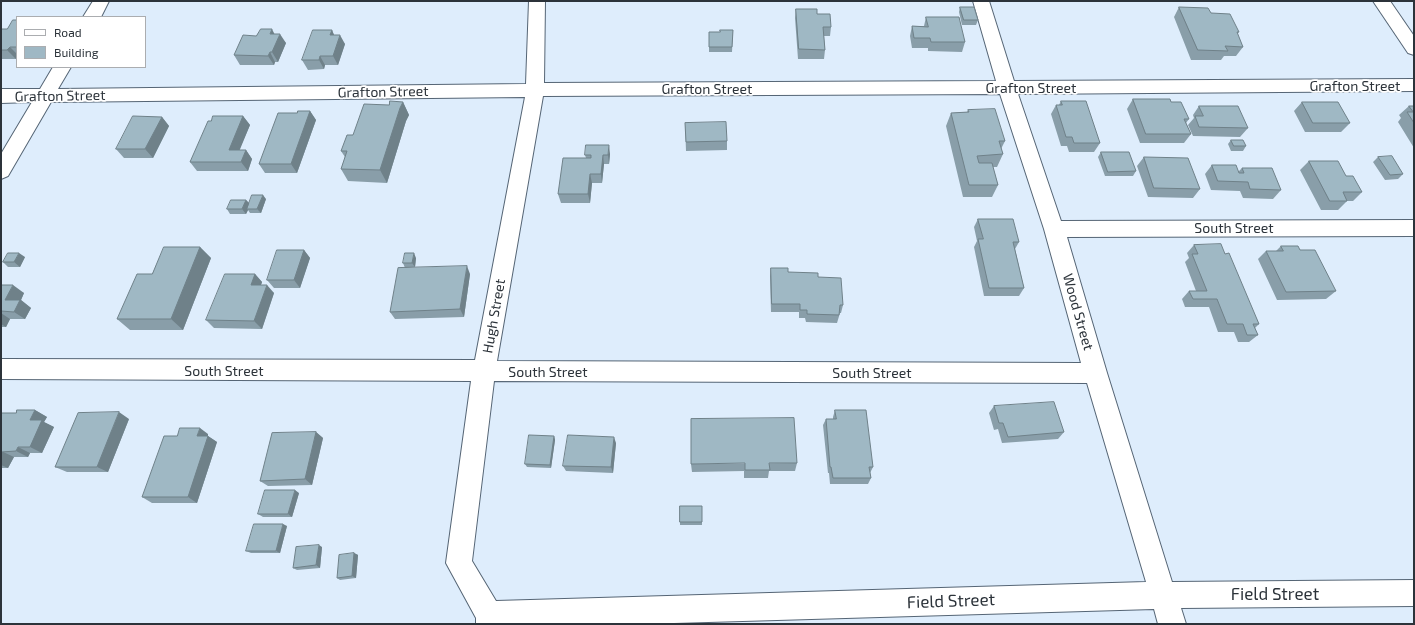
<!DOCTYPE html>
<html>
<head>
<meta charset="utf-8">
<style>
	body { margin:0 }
	#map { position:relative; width:1415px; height:625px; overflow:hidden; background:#deedfc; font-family:"Exo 2",sans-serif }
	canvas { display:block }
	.frame { position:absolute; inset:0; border:2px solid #2c333a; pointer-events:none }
	.legend { position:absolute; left:16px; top:16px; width:130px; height:52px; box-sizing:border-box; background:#fff; border:1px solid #abadb0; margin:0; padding:5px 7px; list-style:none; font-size:12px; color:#2c333a }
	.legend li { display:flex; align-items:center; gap:8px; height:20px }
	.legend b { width:20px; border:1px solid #abadb0 }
</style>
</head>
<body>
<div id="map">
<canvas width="1415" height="625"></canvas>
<div class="frame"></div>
<ul class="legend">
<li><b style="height:5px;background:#fff"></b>Road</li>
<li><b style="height:11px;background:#9fb8c4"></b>Building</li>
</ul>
</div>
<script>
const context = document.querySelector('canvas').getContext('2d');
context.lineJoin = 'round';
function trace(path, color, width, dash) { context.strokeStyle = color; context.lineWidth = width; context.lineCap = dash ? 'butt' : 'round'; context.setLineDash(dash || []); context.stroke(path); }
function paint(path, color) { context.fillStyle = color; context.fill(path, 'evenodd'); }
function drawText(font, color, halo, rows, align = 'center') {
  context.font = font + ' "Exo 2",sans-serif'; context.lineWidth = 3.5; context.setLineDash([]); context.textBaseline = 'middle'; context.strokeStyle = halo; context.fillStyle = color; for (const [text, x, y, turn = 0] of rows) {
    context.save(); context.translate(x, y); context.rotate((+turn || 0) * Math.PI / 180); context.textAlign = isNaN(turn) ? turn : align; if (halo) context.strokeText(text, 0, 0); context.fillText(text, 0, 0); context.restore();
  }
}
const minor = new Path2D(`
	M93 1H109L101 17H83Z
	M529 1H545L544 83 996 81 973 1H989L1014 81 1414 79V91L1018 94 1061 221 1414 220V236L1067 237 1107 373 1172 582 1414 580V606L1181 608 1186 624H1158L1154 609 640 624H476V618L446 563 471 381 1 379V359L475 360 525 97 51 102 8 176 1 179V154L32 102 1 103V89H40L53 67H71L58 89 526 84ZM1000 94 1044 229 1081 363 497 361 543 96ZM494 381 1087 383 1146 582 496 601 472 561Z`);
const tertiary = new Path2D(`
	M1373 1H1390L1414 36V55L1408 53Z`);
trace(minor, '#556575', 2);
trace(tertiary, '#556575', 2);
paint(minor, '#fff');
paint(tertiary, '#fff');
paint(new Path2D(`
	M960 7 978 20 976 25H962L959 12Z
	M1179 7 1211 13 1239 32 1237 34 1243 47 1236 56H1224L1221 60H1191L1174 17Z
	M796 9 817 14 831 27 830 36H824L825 50 824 59H798L795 18Z
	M926 17 965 42 962 52 928 51V48H912L910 36 912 26H924Z
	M17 20V58L16 59H1V29H7Z
	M332 30 334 35 345 44 338 65H325L324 69 308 70 302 60Z
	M733 30 732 52H709V32H720Z
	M274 34 286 43 278 62H275L274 65H240L234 55 256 36Z
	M1133 99 1171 102 1189 119 1186 123 1191 134 1184 143H1140L1127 109Z
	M1061 101 1100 143 1094 152H1069L1067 146H1061L1051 114 1056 105H1059Z
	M403 102 409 115 406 121 387 183 348 181 341 169 345 157 341 151 353 135Z
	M1302 102 1350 123 1341 132H1305L1294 111Z
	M1199 106 1248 128 1240 137 1193 136 1188 125 1194 118 1193 115Z
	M1409 106H1414V148L1398 122 1401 118 1399 115Z
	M968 110 1005 141 1001 149 1003 154 997 167H993L998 185 992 197H963L946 126 951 113 967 112Z
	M310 111 316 120 297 173H265L259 164 297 113Z
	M243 116 250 125 239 150H246L252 159 248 171H197L190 162 211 121Z
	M162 117 169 126 153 158H124L116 149Z
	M685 123 727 141V150L686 151Z
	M1231 140 1246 146 1243 151H1231L1228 144Z
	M1101 152 1136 171 1133 176H1105L1098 157Z
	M610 154 609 164H604L602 183H592L590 203H561L558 194 586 158 585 155Z
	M1144 157 1200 189 1193 198 1148 197 1137 166Z
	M1378 157 1403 174 1398 179 1385 180 1373 162Z
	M1309 161 1346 176 1362 192 1353 201H1347L1338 210H1321L1300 170Z
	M1212 165 1239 171 1242 168 1281 190 1273 199 1243 198 1240 191 1211 190 1205 174Z
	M266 199 261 213H250L248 210 246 214H230L227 209 246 200 249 203Z
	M978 219 1019 242 1015 249 1024 288 1019 296H984L974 247 977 241 974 227Z
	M1194 245 1225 254 1259 324 1255 328 1258 335 1249 342H1238L1234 332H1218L1209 307H1185L1182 299 1189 291H1196L1185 262 1189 258 1187 253Z
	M1281 246 1300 250 1336 291 1326 299 1277 300 1258 259 1266 251H1276Z
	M200 247 211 258 183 330H130L117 319 152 274Z
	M304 250 310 258 300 288H274L267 280Z
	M25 257 20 267H8L3 262Z
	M416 258 415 267 405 268 403 263Z
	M771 268 788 272 818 277 843 305 841 313H840L837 323 806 322 805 318H799V312H771L770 276Z
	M255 274 262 282 261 285 274 293 262 329 214 328 206 320Z
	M470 274 464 317 395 319 390 312Z
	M1 285 24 293 21 300 31 308 25 319H10L6 327H1Z
	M994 406 1064 432 1058 439 1002 443 998 429 994 430 989 413Z
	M35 410 47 417 44 422 54 427 42 453H30L28 457H14L8 468H1V413H16Z
	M835 410 873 467 870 473 871 478 868 484H830L829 473H828L823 425 826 419H833V417Z
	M129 419 108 472H67L55 467Z
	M316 432 323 438 312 485 268 486 260 481Z
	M208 434V436L217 442 197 503H152L142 497 177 436Z
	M554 436 555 440 551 468 527 467 525 464Z
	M616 443 613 473 566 471 563 466Z
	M797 463 795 471H769L768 478H744V471L692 472 691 464Z
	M299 493 292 517H263L258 514Z
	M702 506V525H680V522Z
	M287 526 280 553H251L246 551Z
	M322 547 320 568 297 570 293 568Z
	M354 553 358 555 356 578 340 580 337 578Z`), '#899ea9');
paint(new Path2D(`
	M272 29 277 39 270 34Z
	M332 30 336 40 330 35Z
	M280 34 286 43 278 62 272 52Z
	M340 35 345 44 338 65 333 56Z
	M10 47 17 54 16 59 7 50Z
	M270 52 275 62 274 65 268 56Z
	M320 56 325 65 324 69 319 60Z
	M403 102 409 115 406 121 387 183 380 170 400 108Z
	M310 111 316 120 297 173 291 164Z
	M243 116 250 125 236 159 229 150Z
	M162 117 169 126 153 158 145 149Z
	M609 145 610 154 609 164 608 155Z
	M246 150 252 159 248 171 241 162Z
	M603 155 604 164 602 183 601 174Z
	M590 174 592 183 590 203 588 194Z
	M263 195 266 199 261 213 257 209Z
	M246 200 250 204 247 209 248 210 246 214 242 209Z
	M200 247 211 258 183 330 171 319Z
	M304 250 310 258 300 288 294 280Z
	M19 253 25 257 20 267 14 262Z
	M414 253 416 258 415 267 412 263Z
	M467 266 470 274 464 317 460 309Z
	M255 274 262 282 258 293 251 285Z
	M13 285 24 293 21 300 31 308 25 319 14 312 5 300Z
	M267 285 274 293 262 329 254 321Z
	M1 313 10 319 6 327 1 324Z
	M35 410 47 417 44 422 54 427 42 453 30 447V420Z
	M119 412 129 419 108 472 97 467Z
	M200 428 208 434 207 440 208 436 217 442 197 503 188 497 197 436Z
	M316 432 323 438 312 485 305 479Z
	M554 436 555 440 551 468 550 465Z
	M614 437 616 443 613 473 611 467Z
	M18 447 30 453 28 457 16 451Z
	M1 451 14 457 8 468 1 465Z
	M295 490 299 493 292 517 288 514Z
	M283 524 287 526 280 553 276 551Z
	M319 545 322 547 320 568 316 565Z
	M354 553 358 555 356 578 352 576Z`), '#6f8189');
const building = new Path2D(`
	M960 7H974L978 20H964Z
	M1179 7 1208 8 1211 13 1230 14 1239 32H1237L1243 47 1225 46 1228 51 1198 50Z
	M796 9H817V14H830L831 27H823L825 50 799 49Z
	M926 17H959L965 42H931L930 38H914L912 26 928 27Z
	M13 20H17V47H10L7 50H1V29H7Z
	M261 29H272L270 34H280L272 52H270L268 56 234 55 243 35 256 36Z
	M313 30H332L330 35H340L333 56H320L319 60H302Z
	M720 30H733L732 47H709V32H720Z
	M1133 99H1170L1171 102H1181L1189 119H1184L1191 134H1146Z
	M390 101 403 102 400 108 380 170 341 169 347 151H341L347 135H353L364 104 389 105Z
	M1061 101H1086L1100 143H1074L1072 137H1066L1056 105H1062Z
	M1302 102H1338L1350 123H1313Z
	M1199 106H1238L1248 128 1199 127 1195 116H1203Z
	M1409 106H1414V123L1407 112H1413Z
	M995 109 1005 141H999L1003 154 977 156 979 163H992L998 185H969L951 113 969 112 968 110Z
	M298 111H310L291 164H259L278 113H297Z
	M133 116 162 117 145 149H116Z
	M213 116H243L229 150H246L241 162H190L208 121H211Z
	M726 122 727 141 686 142 685 123Z
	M1231 140H1243L1246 146H1234Z
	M586 145H609L608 155H603L601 174H590L588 194H558L563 158H591V155H585Z
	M1101 152H1129L1136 171 1108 172Z
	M1392 156 1403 174 1390 175 1378 157Z
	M1144 157 1188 158 1200 189 1154 188Z
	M1309 161H1338L1346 176H1353L1362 192H1343L1347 201H1330Z
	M1212 165H1236L1239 173H1244L1242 168H1272L1281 190 1250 189 1248 182 1218 181Z
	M252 195H263L257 209H247Z
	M231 200H246L242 209H227Z
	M978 219H1013L1019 242H1013L1024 288H989L978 239H983Z
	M1221 244 1225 254 1229 253 1259 324H1253L1258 335H1247L1243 324H1227L1217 299H1193L1189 291H1207L1192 254H1198L1194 245Z
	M1281 246H1298L1300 250H1315L1336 291 1286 292 1266 251H1283Z
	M164 247H200L171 319H117L137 274H152Z
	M277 250H304L294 280H267Z
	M8 253H19L14 262H3Z
	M405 253H414L412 263H403Z
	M467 266 460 309 390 312 398 268Z
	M771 268H788V272L818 273V277L841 278 843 305H840L839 315 807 314V310H800V304H772Z
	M225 274H255L251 285H267L254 321 206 320Z
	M1 285H13L5 300H20L14 312 1 311Z
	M1054 402 1064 432 1008 437 1003 423H999L994 406Z
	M17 410H35L30 420H42L30 447H18L16 451 1 452V413H16Z
	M835 410H866L873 467H869L871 478H833L831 467H830L826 419H836Z
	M119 412 97 467H55L78 413Z
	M794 418 797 463H769L770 470H745V463L691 464V419Z
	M180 428H200L197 436H208L188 497H142L164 436H177Z
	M316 432 305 479 260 481 272 433Z
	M529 435 554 436 550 465 525 464Z
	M568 435 614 437 611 467 563 466Z
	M265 490H295L288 514H258Z
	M680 506H702V522H680Z
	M254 524H283L276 551H246Z
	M319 545 316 565 293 568 296 547Z
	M354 553 352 576 337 578 339 555Z`);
paint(building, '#9fb8c4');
trace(building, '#6f8189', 1);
drawText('14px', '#2c333a', '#fff', [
	["Grafton Street",1355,86],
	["Grafton Street",1031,88],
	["Grafton Street",707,89],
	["Grafton Street",383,92,-1],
	["Grafton Street",60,96,-1],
	["South Street",1234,228],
	["Wood Street",1078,312,74],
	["Hugh Street",494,316,-80],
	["South Street",224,371],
	["South Street",548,372],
	["South Street",872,373]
]);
drawText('17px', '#2c333a', '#fff', [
	["Field Street",1275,594],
	["Field Street",951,601,-2]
]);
</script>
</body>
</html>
